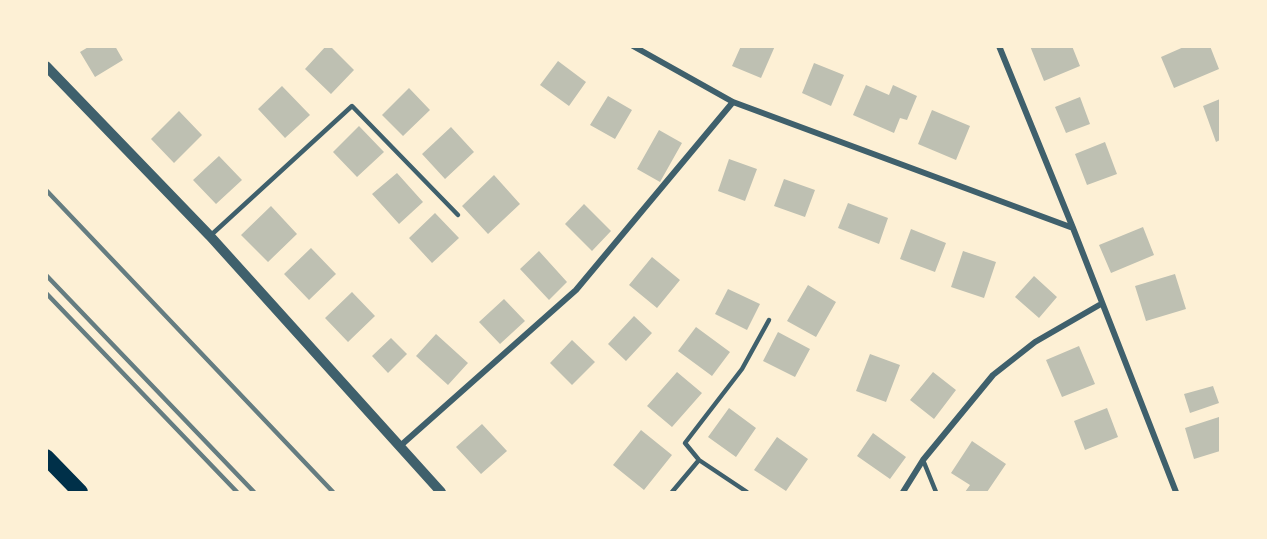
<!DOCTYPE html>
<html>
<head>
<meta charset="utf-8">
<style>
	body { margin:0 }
	#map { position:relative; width:1267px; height:539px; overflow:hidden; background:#fdf0d5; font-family:Arial,sans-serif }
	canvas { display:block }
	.frame { position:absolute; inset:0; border:48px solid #fdf0d5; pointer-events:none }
</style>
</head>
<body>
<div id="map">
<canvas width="1267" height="539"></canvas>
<div class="frame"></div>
</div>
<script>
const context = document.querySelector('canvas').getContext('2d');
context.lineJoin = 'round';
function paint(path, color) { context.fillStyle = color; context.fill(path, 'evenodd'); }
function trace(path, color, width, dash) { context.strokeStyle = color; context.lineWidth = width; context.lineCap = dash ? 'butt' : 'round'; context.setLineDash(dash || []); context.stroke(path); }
paint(new Path2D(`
	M90 46H115L123 60 95 77 80 52Z
	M326 46H330L354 70 331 94 305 69Z
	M741 46H775L761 78 732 66Z
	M1030 46H1072L1080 66 1044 81Z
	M1186 46H1210L1219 69 1174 88 1161 57Z
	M558 61 586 82 569 106 540 85Z
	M814 63 844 75 831 106 802 93Z
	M866 85 889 95 893 85 917 96 907 120 900 118 894 133 853 115Z
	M282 86 310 115 285 138 258 109Z
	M409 88 430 110 403 136 382 115Z
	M608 96 632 110 615 139 590 125Z
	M1080 97 1090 124 1066 133 1055 107Z
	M1220 99V140L1216 142 1203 106Z
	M932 110 970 126 956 160 918 144Z
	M179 111 202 135 174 163 151 139Z
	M359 126 384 152 357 177 333 152Z
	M451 127 474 152 445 179 422 154Z
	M659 130 682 143 660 182 637 169Z
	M1105 142 1117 174 1087 185 1075 154Z
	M219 156 242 180 216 204 193 180Z
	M729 159 757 169 745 201 718 191Z
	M397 173 423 202 399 224 372 194Z
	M494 175 520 204 488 234 462 206Z
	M784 179 815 190 805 217 774 206Z
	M848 203 888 218 879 244 838 228Z
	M584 204 611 231 592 251 565 224Z
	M271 206 297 234 268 262 241 235Z
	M435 213 459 238 432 263 409 238Z
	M1143 227 1154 255 1111 273 1099 245Z
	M911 229 946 243 935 272 900 259Z
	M311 248 336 274 309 300 284 274Z
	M539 251 567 282 549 300 520 269Z
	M963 251 996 262 984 298 951 287Z
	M652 257 680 280 657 308 629 285Z
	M1175 274 1186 309 1146 321 1135 286Z
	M1034 276 1057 297 1039 318 1015 297Z
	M808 285 836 302 816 337 787 321Z
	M728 289 760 304 747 330 715 314Z
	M352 292 375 316 348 342 325 318Z
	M504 299 525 321 500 344 479 322Z
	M634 316 652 333 626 361 608 344Z
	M696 327 730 352 712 376 678 351Z
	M778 332 810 349 795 377 763 361Z
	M436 334 468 363 448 385 416 356Z
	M391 338 407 354 388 373 372 356Z
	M572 340 595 362 572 385 550 363Z
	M1079 346 1095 384 1062 397 1046 360Z
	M870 354 900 365 886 402 856 391Z
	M677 372 702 393 672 427 647 406Z
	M933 372 956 390 934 419 910 400Z
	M1213 386 1219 403 1190 413 1184 394Z
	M729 408 756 428 736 457 708 437Z
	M1107 408 1118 437 1085 450 1074 421Z
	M1219 417 1220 451 1194 459 1185 428Z
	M482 424 507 451 481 474 456 447Z
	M641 430 672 455 644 490 613 465Z
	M873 433 906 457 890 479 857 456Z
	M777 437 808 459 786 491 754 470Z
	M972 441 1006 464 987 492H965L970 485 951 473Z`), '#bec0b2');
trace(new Path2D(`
	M210 236 352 106 458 215
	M923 460 936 492
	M672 492 699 460
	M747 492 699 460 685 443 742 369 769 320`), '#3f606c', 4.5);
trace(new Path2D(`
	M633 46 733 102 1073 228
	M999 46 1073 228 1176 492
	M399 447 576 290 733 102
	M903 492 923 460 993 375 1035 342 1101 304`), '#3f606c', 6);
trace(new Path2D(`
	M46 66 210 236 441 492`), '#3f606c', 10);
trace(new Path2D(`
	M46 457 80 492`), '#003049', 16);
trace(new Path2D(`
	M46 190 333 492
	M46 275 254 492
	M46 293 237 492`), '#657d81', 4.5);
</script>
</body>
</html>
